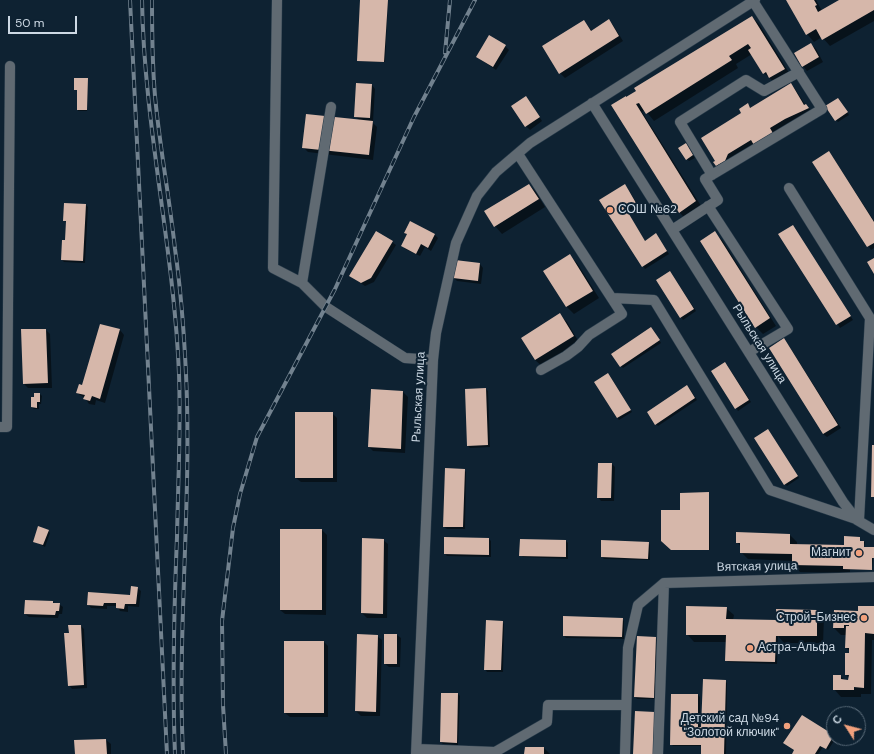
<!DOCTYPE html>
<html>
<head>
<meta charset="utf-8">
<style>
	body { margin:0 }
	#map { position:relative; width:874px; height:754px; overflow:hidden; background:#0e2232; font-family:"DM Sans",sans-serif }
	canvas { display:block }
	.north { position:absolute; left:826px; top:706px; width:40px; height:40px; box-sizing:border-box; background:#0e2232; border:1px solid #5a6b79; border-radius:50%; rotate:306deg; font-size:11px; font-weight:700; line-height:16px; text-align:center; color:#cdd9e4 }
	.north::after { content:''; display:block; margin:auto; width:14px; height:18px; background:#f1a17d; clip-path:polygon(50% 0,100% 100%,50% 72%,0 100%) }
	.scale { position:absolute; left:8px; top:16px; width:69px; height:18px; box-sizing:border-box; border:2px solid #cdd9e4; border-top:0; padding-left:5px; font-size:12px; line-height:14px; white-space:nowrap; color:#cdd9e4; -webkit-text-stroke:3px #0e2232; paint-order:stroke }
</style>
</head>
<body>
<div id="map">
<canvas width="874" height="754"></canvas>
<div class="north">С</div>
<div class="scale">50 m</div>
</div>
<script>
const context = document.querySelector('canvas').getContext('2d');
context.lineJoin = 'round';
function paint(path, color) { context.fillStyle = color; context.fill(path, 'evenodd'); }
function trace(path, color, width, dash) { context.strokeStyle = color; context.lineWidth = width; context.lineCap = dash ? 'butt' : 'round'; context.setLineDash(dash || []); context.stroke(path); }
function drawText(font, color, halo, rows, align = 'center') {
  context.font = font + ' "DM Sans",sans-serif'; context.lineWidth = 4; context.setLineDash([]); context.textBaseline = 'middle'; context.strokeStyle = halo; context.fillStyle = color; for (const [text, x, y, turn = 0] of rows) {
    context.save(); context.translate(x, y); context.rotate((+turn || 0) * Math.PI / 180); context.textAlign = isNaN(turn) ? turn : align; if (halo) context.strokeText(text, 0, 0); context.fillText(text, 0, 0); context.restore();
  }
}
paint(new Path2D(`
	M361 0H388L385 62 358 61Z
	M787 0H816L822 11 841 0H874V21L830 46 822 37 814 42 807 34Z
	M752 17 759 24 791 76 777 85 764 73 752 54 736 64 738 68 654 121 645 110 642 112 703 209 686 219 679 212 627 98Z
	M609 20 613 25 623 41 565 78 560 73 584 21 592 31Z
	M811 44 816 49 823 62 807 71 803 66Z
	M505 46 509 50 496 70 477 57Z
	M88 80 87 111H78V90H75Z
	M790 84 795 89 806 106 811 110 722 170 717 165 748 105 751 108Z
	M372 85 375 89 373 121H371L377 127 373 160 308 152 303 147 360 121 355 116Z
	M529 101 542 121 530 130 526 126Z
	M840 101 849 115 838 122 836 120Z
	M688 147 695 158 689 161 687 159Z
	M832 156 874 221V248L871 250 814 162Z
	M529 185 536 192 545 207 502 234 495 226Z
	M627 188 638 205 627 212 645 241 656 235 669 254 645 269 601 201Z
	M86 205 88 207 85 263 64 262 62 260 66 241V222L64 220Z
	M793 226 853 320 840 328 780 235Z
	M405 233 435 235 438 238 431 251 425 247 420 256 405 249 402 245 408 235Z
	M714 233 722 240 776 326 763 334 756 327Z
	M392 242 396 245 374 282 365 286 350 276Z
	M569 255 577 263 599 298 574 314 567 307 545 271Z
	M480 264 483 268 481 284 457 281 454 278Z
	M670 272 696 311 683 320 657 280Z
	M560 315 567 322 580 344 543 367 535 360Z
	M101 325 120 330 124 335 105 403 96 400 95 405 89 404 85 398 77 393 83 386Z
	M46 330 50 334 52 388H28L24 384Z
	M653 330 661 343 623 368 621 366Z
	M784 340 787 343 841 428 827 437 823 434Z
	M727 365 751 402 738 411 712 371Z
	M610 376 632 412 619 420 595 382Z
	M689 388 697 400 658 426 656 424Z
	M486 389 488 391 490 447 470 448 468 446Z
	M371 390 403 392 408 397 405 453 373 451 369 447Z
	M40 394 42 396 41 404H39V409H34L32 407Z
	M332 413 337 418V482H301L296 478Z
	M768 430 799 478 787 486 785 484Z
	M612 464 615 467 614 501H601L598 497Z
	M464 470 466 472 465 529H447L444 527Z
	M709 493 710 550H673L662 540 681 511Z
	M322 530 327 535 326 615 285 614 280 610Z
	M48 531 50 533 45 547 34 541Z
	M790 535 797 542V545L843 546 859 538 860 542H865L864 548H874L872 570 850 569V573L800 572 793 564V561L748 559 741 552V547L737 542Z
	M445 538 489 539 491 541V557L447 556 445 554Z
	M383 540 388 544 387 618H367L362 613Z
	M566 541 568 543V559L523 557 520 555Z
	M648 542 650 545V560L604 559 602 557Z
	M137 588 141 591 139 607 128 606V612L120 611 117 606H107V609L91 608 88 604 131 596Z
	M26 601 53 602 55 604H59L63 607 62 614H59L58 618 29 617 25 614Z
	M874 607V640H872L871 694H861V697H841L834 689 840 676 845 680 849 681V678L846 675 850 651 846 648 847 635H841L834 628 859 612Z
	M726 608 734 615 733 620 777 621 817 611 824 618 823 643H784L778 636 777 664 728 662 726 660V642H694L687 634Z
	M622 619 624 621V639L566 638 564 636Z
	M502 622 504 624 503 672H487L485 669Z
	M69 626H81L84 629 87 688 72 689 69 685Z
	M358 635 377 636 382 640 380 716H361L356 711Z
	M385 635H397L401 638 400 667H389L385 664Z
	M656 638 658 640 655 699H637L635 697Z
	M324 642 328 646V717H290L285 713Z
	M725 681 727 683 726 754H702V746H673L671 744 698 695 700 697V728H702Z
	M442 694H458L460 696 458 745 443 744 441 742Z
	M802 716 836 738 828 750 823 747 818 754H793L795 751 785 743Z
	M106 740 111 744V754H76Z
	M544 748 550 754H525Z`), '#0007');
paint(new Path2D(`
	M360 0H388L384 62 357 61Z
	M786 0H814L817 5 815 6 818 12 839 0H874V10L822 40 816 29 806 35Z
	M752 16 785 69 769 78 766 72 763 74 748 50 751 48 748 44 729 56 732 60 646 114 639 103 636 104 696 201 679 213 611 105 626 96V97L636 91 634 88Z
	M609 19 619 36 559 74 542 46 584 20 591 31Z
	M489 35 506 45 493 67 476 57Z
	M811 43 819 57 802 67 794 53Z
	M74 78H88L87 110H77V90H74Z
	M356 83 372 84 370 118 354 117Z
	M791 83 804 105 806 104 809 108 785 119 770 128 774 135 755 147 751 140 728 154 725 161 716 166 713 162 715 161 701 138 741 113 739 109 748 103 750 108Z
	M526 96 540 117 525 127 511 106Z
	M838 98 848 112 835 121 825 106Z
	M306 114 373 121 369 155 302 148Z
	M686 143 693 155 686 160 678 148Z
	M829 151 874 222V243L867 247 812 162Z
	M529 184 539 199 494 227 484 211Z
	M625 184 636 203 626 209 645 241 656 233 667 251 642 267 599 200Z
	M64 203 86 204 83 261 61 260 62 240H65L66 221H63Z
	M410 221 435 234 428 248 421 244 416 254 401 246 407 234 404 233Z
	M793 225 851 316 836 325 778 234Z
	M376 231 393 241 371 278 361 283 349 276Z
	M715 231 770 318 755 328 700 241Z
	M570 254 593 291 566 307 543 271Z
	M874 258V274L867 262Z
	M455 260 480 263 478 281 453 278Z
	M670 271 694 309 680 318 656 280Z
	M560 313 574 336 535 360 521 338Z
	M100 324 120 329 100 399 92 396 90 401 83 399 85 395 76 393 79 384 82 385Z
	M651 327 660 340 620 367 611 354Z
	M21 329H46L48 383 23 384Z
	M784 338 838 425 823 434 769 348Z
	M725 362 749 400 735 409 711 371Z
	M608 373 631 410 617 418 594 382Z
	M687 385 695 398 655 425 647 412Z
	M486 388 488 445 467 446 465 389Z
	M371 389 403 391 401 449 368 447Z
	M34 393H40V402H37V408L31 407V397H34Z
	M295 412H333V478H295Z
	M768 429 798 476 784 485 754 438Z
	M872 445H874V497H871Z
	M598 463H612L611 498H597Z
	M445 468 465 469 463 527H443Z
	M709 492V550H671L661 541V510H680V493Z
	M38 526 49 530 43 545 33 542Z
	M280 529H322V610H280Z
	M736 532 790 534V544L844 545V536L860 537V541H864V547H874V558H872V570L843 569V566L792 565V554L740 553V543H736Z
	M444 537 489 538V555L444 554Z
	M362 538 384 539 383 614 361 613Z
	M520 539 566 540V557L519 556Z
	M601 540 649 542 648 559 601 557Z
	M131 586 138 587 136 604H125L124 609 116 608V603H104L103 606 87 605 88 592 130 595Z
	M25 600 53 601V603H60L59 611H56L55 615 24 614Z
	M686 606 727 607 726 619 777 620 776 609 817 610V636H776L775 662 725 661 726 635H686Z
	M858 606H874V634L865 633 864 688 854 687V690H833V675H841V679L848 680 849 675H845V653H849V648H845L846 626H849V625H844V628H833L834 610 858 611Z
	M563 616 623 618 622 637 563 636Z
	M486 620 503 621 501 670H484Z
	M68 625H81L84 685 68 686 64 633H69Z
	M357 634 378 635 376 712 355 711Z
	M384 634H397V664H384Z
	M637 636 656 637 654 698 634 697Z
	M284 641H324V713H284Z
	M703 679 726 680 724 754H701V745H670L671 694H698V727H701Z
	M441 693H458L457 743 440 742Z
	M635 711 655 712 653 754H633Z
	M802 715 834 735 826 749 820 746 815 754H792L794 750 783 743Z
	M106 739 107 754H75L74 740Z
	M525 747H544V754H524Z`), '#d6b7aa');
const minor = new Path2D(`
	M277 0 273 268 302 283
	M592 103 843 502 857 520 874 530
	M331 107 302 283 326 307 405 358 433 360
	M518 154 622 314 589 335 578 347 566 356 541 370
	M712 175 680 122 746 80 764 91 799 72
	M708 206 788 329 749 352
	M672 230 718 200 705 179 822 109 753 1
	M612 298 654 300 770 490 859 520 870 318 789 188
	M0 427H7L10 66
	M664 583 874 577
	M417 749 495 752 547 722 548 705H626
	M416 754 433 360 436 333 456 243 477 196 496 172 530 143 755 0
	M625 754 628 648 638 605 664 583
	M658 754 664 583`);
trace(minor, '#293c4b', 11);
trace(minor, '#606a72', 10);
const rail = new Path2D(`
	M130 0 167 754
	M142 0C144 126 174 249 179 374 181 429 178 483 177 537 174 610 172 682 175 754
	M152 0C152 35 152 71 156 106 161 154 170 202 175 249 181 291 184 332 186 374 192 501 177 627 183 754
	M445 53 450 0
	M226 754 223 705 222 621 233 528 240 494 257 437 335 289 414 117 475 0`);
trace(rail, '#72828f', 4);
trace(rail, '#0e2232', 2.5, [8]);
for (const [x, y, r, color] of [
	[610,210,4,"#f1a17d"],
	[859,553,4,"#f1a17d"],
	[864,618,4,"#f1a17d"],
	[750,648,4,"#f1a17d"],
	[787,726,4,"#f1a17d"]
]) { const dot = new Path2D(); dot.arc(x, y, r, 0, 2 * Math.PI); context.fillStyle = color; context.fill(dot); trace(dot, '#0e2232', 1.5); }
drawText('12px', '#cdd9e4', '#0e2232', [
	["СОШ №62",618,210,"left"],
	["Магнит",851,553],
	["Строй-Бизнес",856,618],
	["Астра-Альфа",758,648,"left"],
	["Детский сад №94",779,719],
	["\"Золотой ключик\"",779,733]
], 'right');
drawText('12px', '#cdd9e4', '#0e2232', [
	["Рыльская улица",759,344,58],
	["Рыльская улица",419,397,-87],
	["Вятская улица",757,567,-1]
]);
</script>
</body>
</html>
